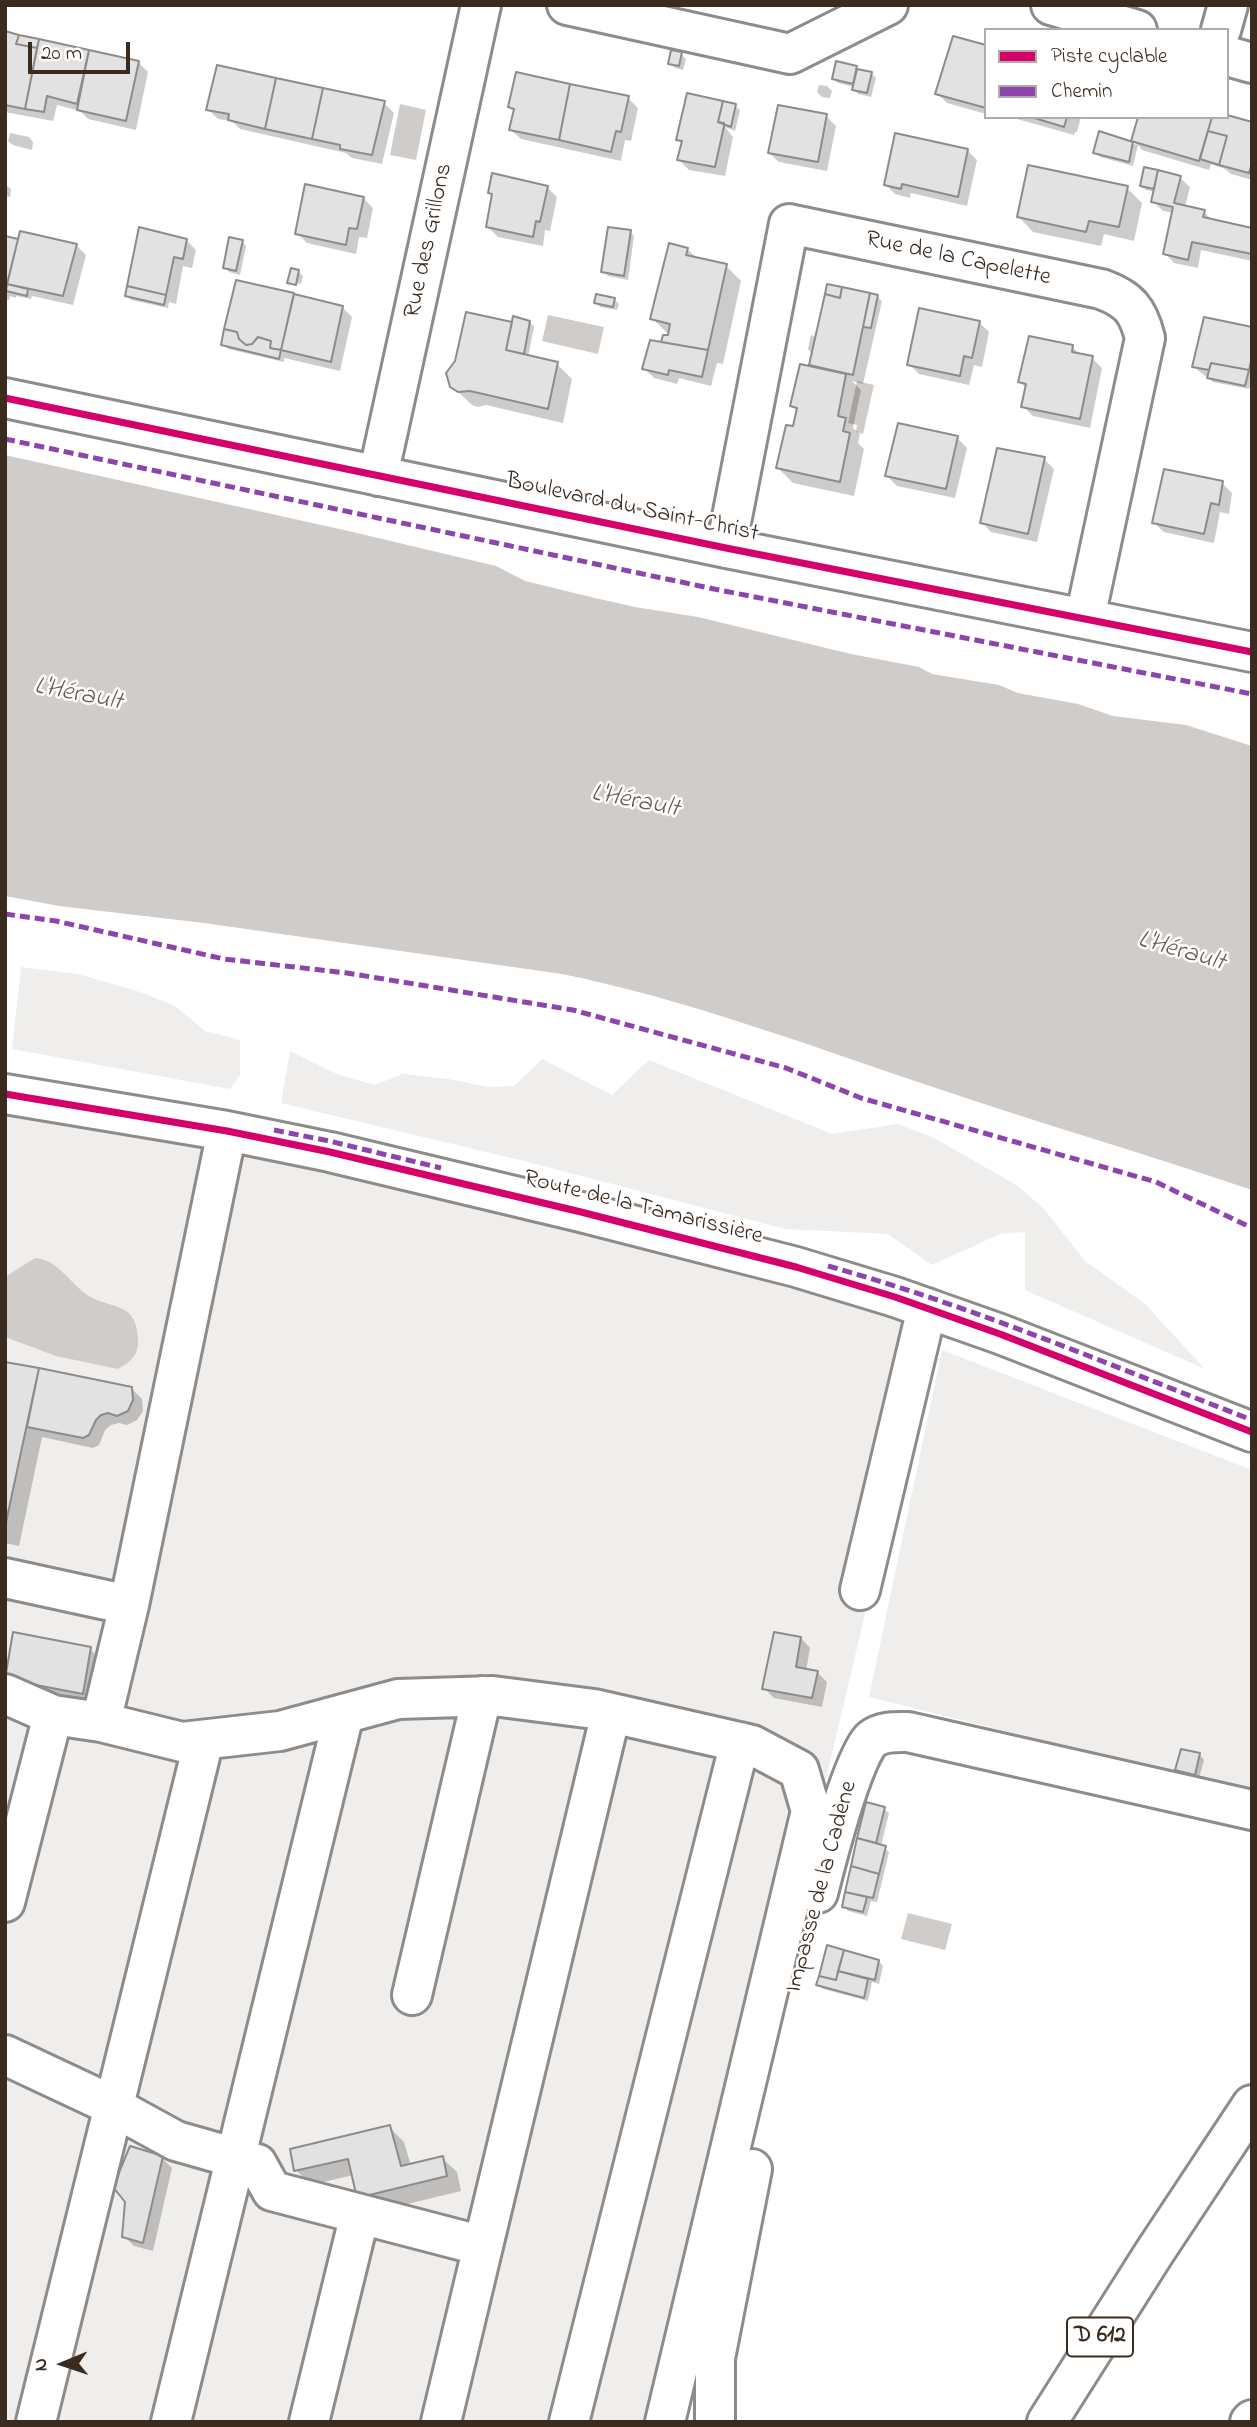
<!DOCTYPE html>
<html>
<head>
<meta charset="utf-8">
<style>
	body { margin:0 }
	#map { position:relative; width:1257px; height:2427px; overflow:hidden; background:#fff; font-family:"Indie Flower",sans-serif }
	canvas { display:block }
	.frame { position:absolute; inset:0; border:7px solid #3b2a1e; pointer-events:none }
	.legend { position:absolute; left:984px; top:28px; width:245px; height:91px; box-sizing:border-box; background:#fff; border:2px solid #b1aaa5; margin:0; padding:9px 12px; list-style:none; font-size:21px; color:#3b2a1e }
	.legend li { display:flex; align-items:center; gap:14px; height:35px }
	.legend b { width:35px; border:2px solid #b1aaa5 }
	.north { position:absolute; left:28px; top:2329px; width:70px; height:70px; -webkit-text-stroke:5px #fff; paint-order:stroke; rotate:268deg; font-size:19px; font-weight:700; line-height:28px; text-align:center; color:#3b2a1e }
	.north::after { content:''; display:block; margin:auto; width:24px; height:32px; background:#3b2a1e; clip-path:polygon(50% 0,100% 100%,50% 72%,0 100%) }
	.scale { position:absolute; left:28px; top:42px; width:102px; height:32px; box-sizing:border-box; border:4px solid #3b2a1e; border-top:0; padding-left:9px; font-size:21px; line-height:24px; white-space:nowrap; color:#3b2a1e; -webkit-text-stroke:5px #fff; paint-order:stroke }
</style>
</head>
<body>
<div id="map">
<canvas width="1257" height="2427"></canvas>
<div class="frame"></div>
<ul class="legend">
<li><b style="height:9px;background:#d6006c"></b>Piste cyclable</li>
<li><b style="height:9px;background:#8e44ad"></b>Chemin</li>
</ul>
<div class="north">N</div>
<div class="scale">20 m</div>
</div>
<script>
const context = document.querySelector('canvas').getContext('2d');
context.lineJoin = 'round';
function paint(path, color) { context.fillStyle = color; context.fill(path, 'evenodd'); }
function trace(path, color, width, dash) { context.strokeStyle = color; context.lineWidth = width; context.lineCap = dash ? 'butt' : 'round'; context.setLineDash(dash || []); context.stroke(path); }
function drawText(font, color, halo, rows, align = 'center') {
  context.font = font + ' "Indie Flower",sans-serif'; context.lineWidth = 5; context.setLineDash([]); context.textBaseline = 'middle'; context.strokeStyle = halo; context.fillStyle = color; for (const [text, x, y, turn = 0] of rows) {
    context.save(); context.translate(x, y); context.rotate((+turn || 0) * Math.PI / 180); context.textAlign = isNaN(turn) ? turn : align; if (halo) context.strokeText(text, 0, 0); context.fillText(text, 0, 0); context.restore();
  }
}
paint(new Path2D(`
	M21 967 78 974 140 992 175 1006 205 1031 240 1040V1075L230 1089 12 1049Z
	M290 1051 337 1074 374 1085 403 1074 448 1079 488 1087 514 1086 542 1059 612 1095 649 1060 832 1134 898 1124 934 1138 1018 1186 1044 1209 1085 1261 1145 1304 1205 1369 1025 1290V1232L1000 1234 932 1265 888 1234 785 1229 524 1161 281 1103Z
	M5 1105 252 1144 933 1327 821 1800 667 2422H5Z
	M942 1350 1252 1470V1793L869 1697Z`), '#efeeed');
paint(new Path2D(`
	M400 104 426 110 416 160 390 155Z
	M548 315 604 327 598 354 542 341Z
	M857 381 874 385 863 434 856 432 857 425 848 423Z
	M5 455 353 532 496 566 525 581 595 598 635 607 698 617 851 654 919 667 932 674 999 685 1018 693 1078 704 1113 716 1186 725 1252 746V1190C1146 1154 1039 1123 933 1087 810 1046 689 1000 562 974L204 923 59 906 5 896Z
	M35 1258C57 1259 69 1282 86 1294 110 1311 137 1299 138 1340 139 1355 130 1362 118 1369L56 1356 5 1337V1277Z
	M908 1913 952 1924 945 1950 901 1939Z`), '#d0ccca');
paint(new Path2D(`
	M5 33 138 62 148 72 136 130 88 119 80 111 57 105 53 121 5 112Z
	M986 47V114L947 103 937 93Z
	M681 54 686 59 683 70 675 68 670 63Z
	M837 63 872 74 876 78 871 97 858 94 854 89V87L838 83 834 79Z
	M819 85 827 86 832 91 830 98 822 97 817 92Z
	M628 98 638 108 631 141 625 140 621 161 521 139 511 130 515 112 510 106Z
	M384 103 394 113 382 164 352 158 346 153 240 129 232 121 218 119 208 109Z
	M735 106 740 110 735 131 725 127 733 137 725 176 689 170 679 160 683 145 678 139Z
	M826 116 836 126 827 171 779 162 769 153Z
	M1010 117H1081L1077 132H1075L1074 135Z
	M1139 117H1227L1250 123 1252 117V180L1231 174 1225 169 1211 164 1209 170 1142 150 1138 145 1133 166 1100 157 1095 152 1100 133 1137 145 1133 140Z
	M10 133 29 137 33 142 32 150 13 145 8 141Z
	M967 150 977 160 967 206 911 193 910 198 895 194 886 185Z
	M1180 178 1190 187 1185 207 1204 212 1212 220 1252 230V261L1201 250 1198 268 1174 263 1165 253 1174 213 1163 211 1153 201 1155 192 1146 190 1141 186Z
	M5 184 11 189 10 197 5 196Z
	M547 187 557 197 550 231 545 230 543 246 498 237 488 227 494 196 490 192Z
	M1127 188 1142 203 1134 241 1104 234 1101 246 1033 232 1019 217Z
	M363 198 373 208 367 238 359 237 356 254 307 243 297 233Z
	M630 232 634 236 628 280 608 276 603 271Z
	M5 238 76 245 86 255 73 305 32 296 31 299 16 296V298L10 296 9 300 5 299Z
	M186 240 196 250 192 268 183 266 176 304 169 302 168 308 131 300 127 295Z
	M242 241 246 246 240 275 229 272 225 267Z
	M687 249 698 259 726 266 741 281 723 364 717 363 711 386 679 378 677 384 654 378 644 368 675 335 667 333 652 318Z
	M298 271 303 276 301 284 292 282V285L289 282Z
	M237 282 342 307 352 317 340 371 284 358V362L228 349 223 344Z
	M828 286 877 297 882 301 863 384 852 381 861 390 853 428 860 434 858 443 864 449 854 496 793 483 778 468 795 428 798 412 792 405 815 369 811 365 812 354 808 349 811 335 817 338Z
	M614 299 619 304 617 310 600 307 596 302Z
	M530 322 534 327 528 357 557 364 572 379 563 423 486 405 478 407 472 405 449 383 513 324Z
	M979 322 989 332 982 367 974 365 969 385 919 374 909 364Z
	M1252 329V380L1249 389 1213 382 1194 367Z
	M1072 347 1081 355 1092 358 1102 368 1090 428 1033 416 1023 406 1027 388 1020 382Z
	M957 438 967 448 955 498 897 486 887 476Z
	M1044 459 1054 469 1037 542 991 532 982 522Z
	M1222 483 1232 493 1229 514 1220 512 1214 543 1164 532 1154 523Z
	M5 1364 132 1389 142 1399 143 1411 137 1420 127 1425 119 1423 111 1425 105 1430 99 1445 93 1448 42 1437 19 1546 5 1543Z
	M801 1638 810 1648 806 1671 817 1672 827 1682 822 1707 774 1698 764 1688Z
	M90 1649 100 1659 93 1703 16 1688Z
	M1182 1751 1200 1755 1204 1760 1199 1778 1181 1774 1177 1769Z
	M867 1804 884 1809 889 1813 881 1846 889 1852 877 1902 871 1901 867 1916 848 1911 844 1906Z
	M828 1947 879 1961 883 1966 879 1984 872 1982 868 2001 823 1989 818 1985Z
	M389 2127 404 2142 411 2166 442 2158 457 2172 461 2191 374 2212 353 2175 311 2185 296 2170Z
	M162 2158 172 2168 153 2251 134 2246 124 2236Z`), '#0003');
const building = new Path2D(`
	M5 31 19 35 16 44 37 48 25 109 5 105Z
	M19 35 39 39 37 48 16 44Z
	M953 36 986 45V108L935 94Z
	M39 39 89 50 77 104 47 96 44 112 25 109Z
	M89 50 139 61 126 121 77 110Z
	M671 50 682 52 679 66 668 64Z
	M836 61 857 66 853 84 832 79Z
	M217 65 276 78 265 129 228 120 229 114 206 110Z
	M857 69 872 72 867 93 852 90Z
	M516 72 570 84 559 140 509 130 514 109 508 107Z
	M276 78 323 88 312 139 265 129Z
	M570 84 629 96 621 132 616 131 611 152 559 140Z
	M323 88 385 101 372 155 340 149V145L312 139Z
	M687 93 723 101 718 122 724 123V126L715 167 677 160 682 141 676 140Z
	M723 101 736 104 731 127 718 122Z
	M778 105 827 114 818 162 768 153Z
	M1227 115 1252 122V163L1249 173 1219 165 1227 136 1208 131 1212 117H1227Z
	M1031 117H1067L1064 127Z
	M1138 117H1212L1199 161 1131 141Z
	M1099 131 1133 142 1129 162 1093 153Z
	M1208 131 1227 136 1219 165 1200 159Z
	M895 133 968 149 958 197 902 184 901 189 884 185Z
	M1028 165 1128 186 1119 227 1089 221 1086 232 1017 217Z
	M1144 167 1158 170 1154 189 1140 186Z
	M1158 170 1181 176 1174 203 1205 210 1203 217 1252 228V254L1192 242 1188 260 1163 254 1173 207 1151 202Z
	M492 173 548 186 540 222 536 221 533 237 486 227 492 194 488 193Z
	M305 184 364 197 357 229 349 228 346 245 295 234Z
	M139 227 187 239 183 259 174 257 166 295 127 286Z
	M608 227 631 230 624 276 601 272Z
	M20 231 77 244 63 296 7 284Z
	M5 236 18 239 6 289 5 288Z
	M229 237 243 240 236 271 223 268Z
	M669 243 688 248 686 255 727 264 708 350 661 342 663 335H668L670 324 650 319Z
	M291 268 299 270 296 285 287 283Z
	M236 280 294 293 281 350 270 348 271 341 258 337 252 344 246 345 239 339 237 332 224 329Z
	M7 284 28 289 27 296 6 291Z
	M827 284 842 287 840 298 825 294Z
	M127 286 166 295 164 305 125 296Z
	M842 287 870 293 853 375 809 365 825 294 840 298Z
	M870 293 878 295 871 328 863 327Z
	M294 294 343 306 331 362 281 350Z
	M596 294 615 298 613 307 594 303Z
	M919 308 980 321 972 358 964 356 960 376 907 365Z
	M466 312 512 322 506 350 558 362 548 409 470 391 458 392 450 387 446 373 455 361Z
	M513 316 530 321 524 354 506 350Z
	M1204 317 1252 327V357L1249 370 1211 363 1209 370 1192 367Z
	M224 329 237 332 239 339 246 345 252 344 258 337 271 341 270 348 281 350 279 359 221 345Z
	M1029 336 1073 345 1072 352 1093 356 1080 419 1021 407 1026 384 1018 382Z
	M650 340 708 350 702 377 669 370 668 375 642 369Z
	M1211 363 1249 370 1245 386 1207 378Z
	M800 364 846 374 838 416 846 418 843 431 850 433 840 482 776 468 786 425 793 426 797 408 790 406Z
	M898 423 958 436 946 489 885 476Z
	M997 448 1045 457 1028 534 980 523Z
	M1164 469 1223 481 1219 505 1211 503 1204 534 1152 523Z
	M5 1362 39 1368 5 1527Z
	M39 1368 132 1387 133 1400 128 1411 117 1416 108 1413 101 1415 96 1420 89 1435 83 1438 27 1427Z
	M13 1632 91 1647 83 1694 5 1679Z
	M774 1632 801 1637 796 1667 818 1671 812 1698 762 1689Z
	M1181 1749 1200 1753 1195 1775 1175 1770Z
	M866 1802 885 1807 876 1843 857 1838Z
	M857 1838 886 1846 879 1874 851 1866Z
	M851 1866 879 1874 873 1898 845 1892Z
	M845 1892 867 1897 863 1912 842 1907Z
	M827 1945 844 1950 836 1980 819 1976Z
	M844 1950 879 1960 875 1980 838 1971Z
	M838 1971 868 1979 864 1998 816 1985 819 1976 836 1980Z
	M390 2125 401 2166 443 2156 447 2176 357 2198 348 2159 294 2171 290 2149Z
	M130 2146 163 2156 143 2243 122 2237 125 2202 113 2187Z`);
paint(building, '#e3e2e2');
trace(building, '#8e8b88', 2);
const minor = new Path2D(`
	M567 5 790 54 888 5
	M1051 5 1137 30
	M1221 30 1228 5
	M1227 56 1252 63
	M5 398 726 548 1252 652
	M378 476 481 5
	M726 548 789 224 1101 289C1129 299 1138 310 1145 338L1085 618
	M5 1094 227 1131 330 1152 581 1212 796 1267 895 1297 1000 1334 1252 1432
	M5 1578 129 1605 227 1131
	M860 1590 927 1308
	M5 1694 53 1715
	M101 1722 182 1742 280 1731 398 1699 493 1696 594 1709 752 1745 799 1770 811 1811 665 2422
	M818 1893C825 1865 853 1754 872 1739 882 1731 896 1732 908 1732L1252 1810
	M5 1902 53 1715 101 1722 129 1605
	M412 1995 482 1696
	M5 2055 103 2101 176 2141 257 2164 272 2191 483 2246 441 2422
	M483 2246 611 1713
	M36 2422 204 1740
	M171 2422 344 1714
	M309 2422 360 2214
	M569 2422 740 1742
	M715 2422V2358L752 2169
	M1250 2422 1252 2420`);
const highway = new Path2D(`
	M1047 2422 1154 2253 1252 2105`);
trace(minor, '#8e8b88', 44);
trace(highway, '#8e8b88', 44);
trace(minor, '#fff', 38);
trace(highway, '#fff', 38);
trace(new Path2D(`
	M5 439 714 589 1252 694
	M5 914 56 921 224 959 347 973 573 1010 786 1068 861 1098 1156 1182 1252 1228
	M274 1130 329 1141 441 1168
	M828 1266C972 1306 1112 1366 1252 1420`), '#8e44ad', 5, [10, 5]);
trace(new Path2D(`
	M5 398 726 548 1252 652
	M5 1094 227 1131 330 1152 581 1212 796 1267 895 1297 1000 1334 1252 1432`), '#d6006c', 7);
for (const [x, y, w] of [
	[1100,2337,66]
]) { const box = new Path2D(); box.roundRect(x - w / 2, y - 19.5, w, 39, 5); context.fillStyle = '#fff'; context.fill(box); trace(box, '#3b2a1e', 2); }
drawText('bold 23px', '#3b2a1e', null, [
	["D 612",1100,2337]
]);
drawText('24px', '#3b2a1e', '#fff', [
	["Rue des Grillons",430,241,-78],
	["Rue de la Capelette",958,260,12],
	["Boulevard du Saint-Christ",632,509,12],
	["Route de la Tamarissière",643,1209,14],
	["Impasse de la Cadène",823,1887,-75]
]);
drawText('italic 26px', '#685b52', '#fff', [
	["L'Hérault",78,696,11],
	["L'Hérault",635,803,11],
	["L'Hérault",1181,953,16]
]);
</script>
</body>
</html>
